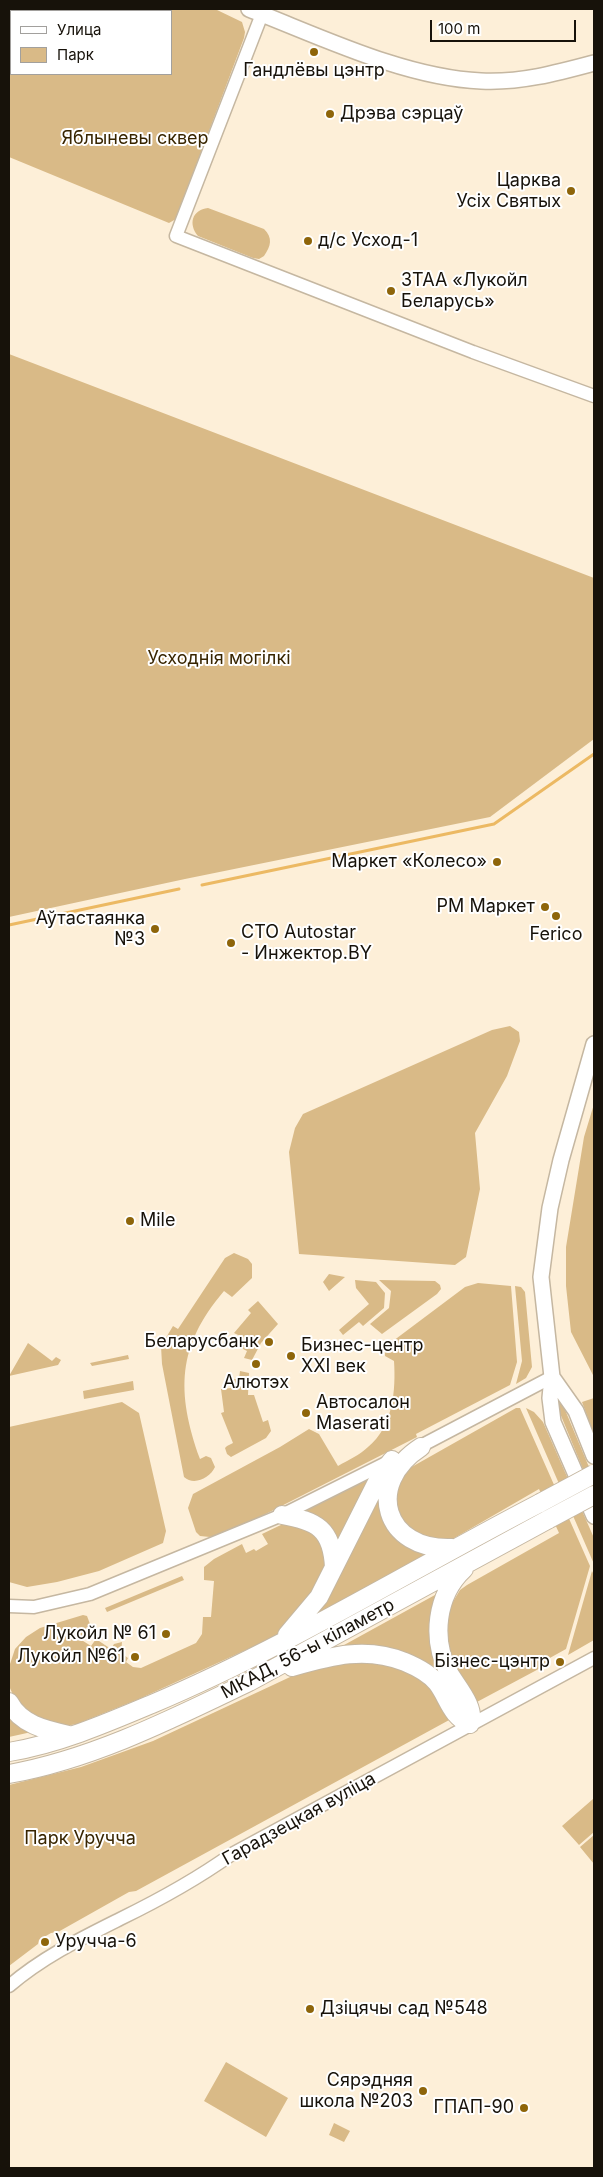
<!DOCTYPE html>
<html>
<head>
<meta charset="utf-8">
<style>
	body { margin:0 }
	#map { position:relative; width:603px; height:2177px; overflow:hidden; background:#fdefd8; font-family:Inter,sans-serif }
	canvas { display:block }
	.frame { position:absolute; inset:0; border:10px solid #17120a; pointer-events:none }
	.legend { position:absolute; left:10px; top:10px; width:162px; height:65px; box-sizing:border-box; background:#fff; border:1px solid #a2a09d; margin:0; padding:6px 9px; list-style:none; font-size:15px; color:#17120a }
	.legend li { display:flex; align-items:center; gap:10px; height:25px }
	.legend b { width:25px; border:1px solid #a2a09d }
	.scale { position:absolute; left:430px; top:20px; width:146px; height:22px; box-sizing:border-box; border:2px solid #17120a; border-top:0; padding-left:6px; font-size:15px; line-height:18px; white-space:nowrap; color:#17120a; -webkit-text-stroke:4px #fff; paint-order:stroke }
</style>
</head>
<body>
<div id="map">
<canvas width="603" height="2177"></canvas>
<div class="frame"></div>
<ul class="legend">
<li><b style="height:6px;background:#fff"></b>Улица</li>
<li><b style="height:14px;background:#d9ba87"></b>Парк</li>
</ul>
<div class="scale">100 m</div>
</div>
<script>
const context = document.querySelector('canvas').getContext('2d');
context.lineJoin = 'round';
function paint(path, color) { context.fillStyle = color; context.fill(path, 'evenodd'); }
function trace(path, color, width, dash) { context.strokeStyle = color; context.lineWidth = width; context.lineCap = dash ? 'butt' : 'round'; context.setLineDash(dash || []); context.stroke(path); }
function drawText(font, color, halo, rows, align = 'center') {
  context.font = font + ' Inter,sans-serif'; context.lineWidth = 4; context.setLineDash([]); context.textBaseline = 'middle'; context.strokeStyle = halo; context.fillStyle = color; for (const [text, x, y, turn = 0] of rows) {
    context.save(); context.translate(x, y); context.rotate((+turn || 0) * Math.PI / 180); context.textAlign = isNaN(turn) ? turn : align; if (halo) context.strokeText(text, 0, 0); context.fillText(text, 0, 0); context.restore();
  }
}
paint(new Path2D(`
	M9 9H215L242 22 245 32 244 38 176 219 169 223 9 157ZM11 11H171V74H11Z
	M208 208 264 229C273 238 271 246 264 256L259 259 253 258 198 236C188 224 192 210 208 208Z
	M9 354 594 578V739L490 817 185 879 9 917Z
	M510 1026 519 1032 520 1041 507 1076 475 1133 480 1189 466 1257 455 1265 299 1254 289 1152 295 1128 303 1114 492 1030Z
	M594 1104V1377L571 1332 566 1286V1247L584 1137Z
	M234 1253 248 1259 252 1264V1278L232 1297 224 1291C177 1346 176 1392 200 1459L206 1456 211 1458 215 1467C210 1478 194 1486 184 1477L162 1364 161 1346 173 1326 178 1329 225 1258Z
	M329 1274 345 1277 329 1291 323 1282Z
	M355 1280 376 1282 385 1293 384 1308 363 1326 359 1322 343 1335 339 1330 369 1304 356 1288Z
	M379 1280 435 1281 440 1285 441 1289 437 1294 382 1334 370 1324 389 1308 391 1291Z
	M478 1283 511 1286 517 1362 510 1385 416 1434 417 1437 246 1524 210 1537 200 1536 196 1532 188 1508 193 1494 280 1447 309 1429 319 1434 338 1466C348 1460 360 1455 368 1447 393 1427 396 1390 394 1361L385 1356V1347L465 1287Z
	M515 1286 521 1287 525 1292 532 1367 526 1378 516 1384 522 1361Z
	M258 1301 278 1324 261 1343 252 1360 244 1358 247 1351 239 1347 244 1338 234 1333 251 1313 248 1310Z
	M28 1343 52 1361 56 1357 61 1360 58 1365 9 1376Z
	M128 1355 129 1359 92 1366 90 1363Z
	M240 1371 249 1373 248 1395H254L263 1422 268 1420 271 1431 266 1438 231 1457 227 1454 225 1448 227 1446 233 1443 221 1413 224 1412 221 1389 231 1388V1379H239Z
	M133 1381 134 1390 84 1399 83 1391Z
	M594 1398V1435L582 1402Z
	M122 1402 139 1413 166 1531 163 1543 99 1571 57 1582 27 1587 9 1582V1427Z
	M560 1403 563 1405 594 1479V1496L557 1406Z
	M516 1408H520L590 1566 566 1649 548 1659V1664L475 1703 445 1649 448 1616 451 1605 460 1590 467 1585 559 1533 539 1489 444 1544H436L401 1523 394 1496 401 1473Z
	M526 1408 534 1412 543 1422 594 1538V1564Z
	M378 1472 340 1547 306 1510Z
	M380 1489 408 1546 419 1552 431 1555 303 1624Z
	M285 1523H298L323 1540 326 1575 284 1629 272 1638 139 1699 77 1724 65 1726 31 1717 15 1699 9 1686 10 1664 15 1649 26 1637 40 1628 83 1615 87 1616 90 1624 80 1639 91 1646 96 1639 111 1649 114 1644 122 1642 121 1653 128 1658 126 1662 133 1667 141 1668 196 1643 202 1634 203 1617H211L214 1581 204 1580V1567L214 1559 242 1544 246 1553 254 1549 256 1551 268 1544 262 1534Z
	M592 1571 594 1575V1640L568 1655Z
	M182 1576 184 1580 107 1612 105 1608Z
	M444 1590 445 1681 335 1650Z
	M380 1660 421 1675 451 1719 136 1891 129 1892 58 1932 51 1933 39 1940 38 1944 9 1966V1785L81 1767 153 1741 303 1671 328 1664Z
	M9 1716 36 1731 9 1737Z
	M593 1799 594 1832 579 1845 562 1826Z
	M594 1835V1864L580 1847Z
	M226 2062 288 2098 266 2137 204 2101Z
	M334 2123 350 2131 344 2142 329 2135Z`), '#d9ba87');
trace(new Path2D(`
	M202 885 494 824 594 754
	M9 925 179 889`), '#ecb963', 3);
const minor = new Path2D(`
	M262 14 176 236 473 352 594 396
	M415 1449 552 1377
	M9 1606 34 1607 90 1594 282 1515 388 1462
	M9 1986C43 1957 80 1939 120 1919 159 1900 197 1879 232 1854L594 1658`);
const major = new Path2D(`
	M249 9C319 36 405 78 481 81 520 83 557 73 594 63
	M594 1044 561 1160 550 1208 541 1277 552 1377 550 1398 553 1422 594 1516
	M552 1377 576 1411 594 1456`);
const highway = new Path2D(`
	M421 1447C364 1484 384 1551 452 1548
	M282 1515C317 1521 332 1529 334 1567
	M287 1635 319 1597 381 1474 392 1460
	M292 1667C331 1656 366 1646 405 1662 417 1667 429 1673 437 1683 448 1697 451 1717 470 1724 476 1707 457 1687 449 1673 431 1639 436 1595 464 1569
	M9 1702C21 1725 46 1730 69 1735
	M9 1752C58 1744 107 1723 152 1704 287 1647 411 1570 540 1503
	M9 1774C93 1759 172 1719 249 1682L549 1519`);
trace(minor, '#c5b7a1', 15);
trace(major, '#c5b7a1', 18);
trace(highway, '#c5b7a1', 20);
trace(minor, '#fff', 12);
trace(major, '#fff', 15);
trace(highway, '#fff', 18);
const highwayBridge = new Path2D(`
	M540 1503 594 1474
	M549 1519 594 1495`);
trace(highwayBridge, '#c5b7a1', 20, []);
trace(highwayBridge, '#fff', 18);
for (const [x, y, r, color] of [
	[314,52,5,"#8e650a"],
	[330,114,5,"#8e650a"],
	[571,191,5,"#8e650a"],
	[308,241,5,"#8e650a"],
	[391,291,5,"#8e650a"],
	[497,862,5,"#8e650a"],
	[545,907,5,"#8e650a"],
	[556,916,5,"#8e650a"],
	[155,929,5,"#8e650a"],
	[231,943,5,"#8e650a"],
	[130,1221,5,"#8e650a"],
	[269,1342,5,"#8e650a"],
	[291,1356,5,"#8e650a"],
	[256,1364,5,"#8e650a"],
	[306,1413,5,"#8e650a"],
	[166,1634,5,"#8e650a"],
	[135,1657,5,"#8e650a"],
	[560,1662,5,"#8e650a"],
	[45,1942,5,"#8e650a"],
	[310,2009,5,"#8e650a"],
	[423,2091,5,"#8e650a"],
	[524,2108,5,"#8e650a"]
]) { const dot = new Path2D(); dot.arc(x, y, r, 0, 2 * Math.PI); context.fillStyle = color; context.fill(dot); trace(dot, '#fff', 2); }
drawText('18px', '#17120a', '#fff', [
	["Гандлёвы цэнтр",314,71,"center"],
	["Дрэва сэрцаў",340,114,"left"],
	["Царква",561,181],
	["Усіх Святых",561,202],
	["д/с Усход-1",318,241,"left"],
	["ЗТАА «Лукойл",401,281,"left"],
	["Беларусь»",401,302,"left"],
	["Маркет «Колесо»",487,862],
	["РМ Маркет",535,907],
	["Аўтастаянка",145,919],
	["№3",145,940],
	["СТО Autostar",241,933,"left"],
	["- Инжектор.BY",241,954,"left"],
	["Ferico",556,935,"center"],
	["Mile",140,1221,"left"],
	["Беларусбанк",259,1342],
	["Бизнес-центр",301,1346,"left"],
	["XXI век",301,1367,"left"],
	["Алютэх",256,1383,"center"],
	["Автосалон",316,1403,"left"],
	["Maserati",316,1424,"left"],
	["Лукойл № 61",156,1634],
	["Лукойл №61",125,1657],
	["Бізнес-цэнтр",550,1662],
	["Уручча-6",55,1942,"left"],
	["Дзіцячы сад №548",320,2009,"left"],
	["Сярэдняя",413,2081],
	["школа №203",413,2102],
	["ГПАП-90",514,2108]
], 'right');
drawText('18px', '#382500', '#fff', [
	["Яблыневы сквер",135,139],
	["Усходнія могілкі",219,659],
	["Парк Уручча",80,1839]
]);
drawText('18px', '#17120a', '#fff', [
	["МКАД, 56-ы кіламетр",308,1649,-28],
	["Гарадзецкая вуліца",299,1819,-29]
]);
</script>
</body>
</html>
